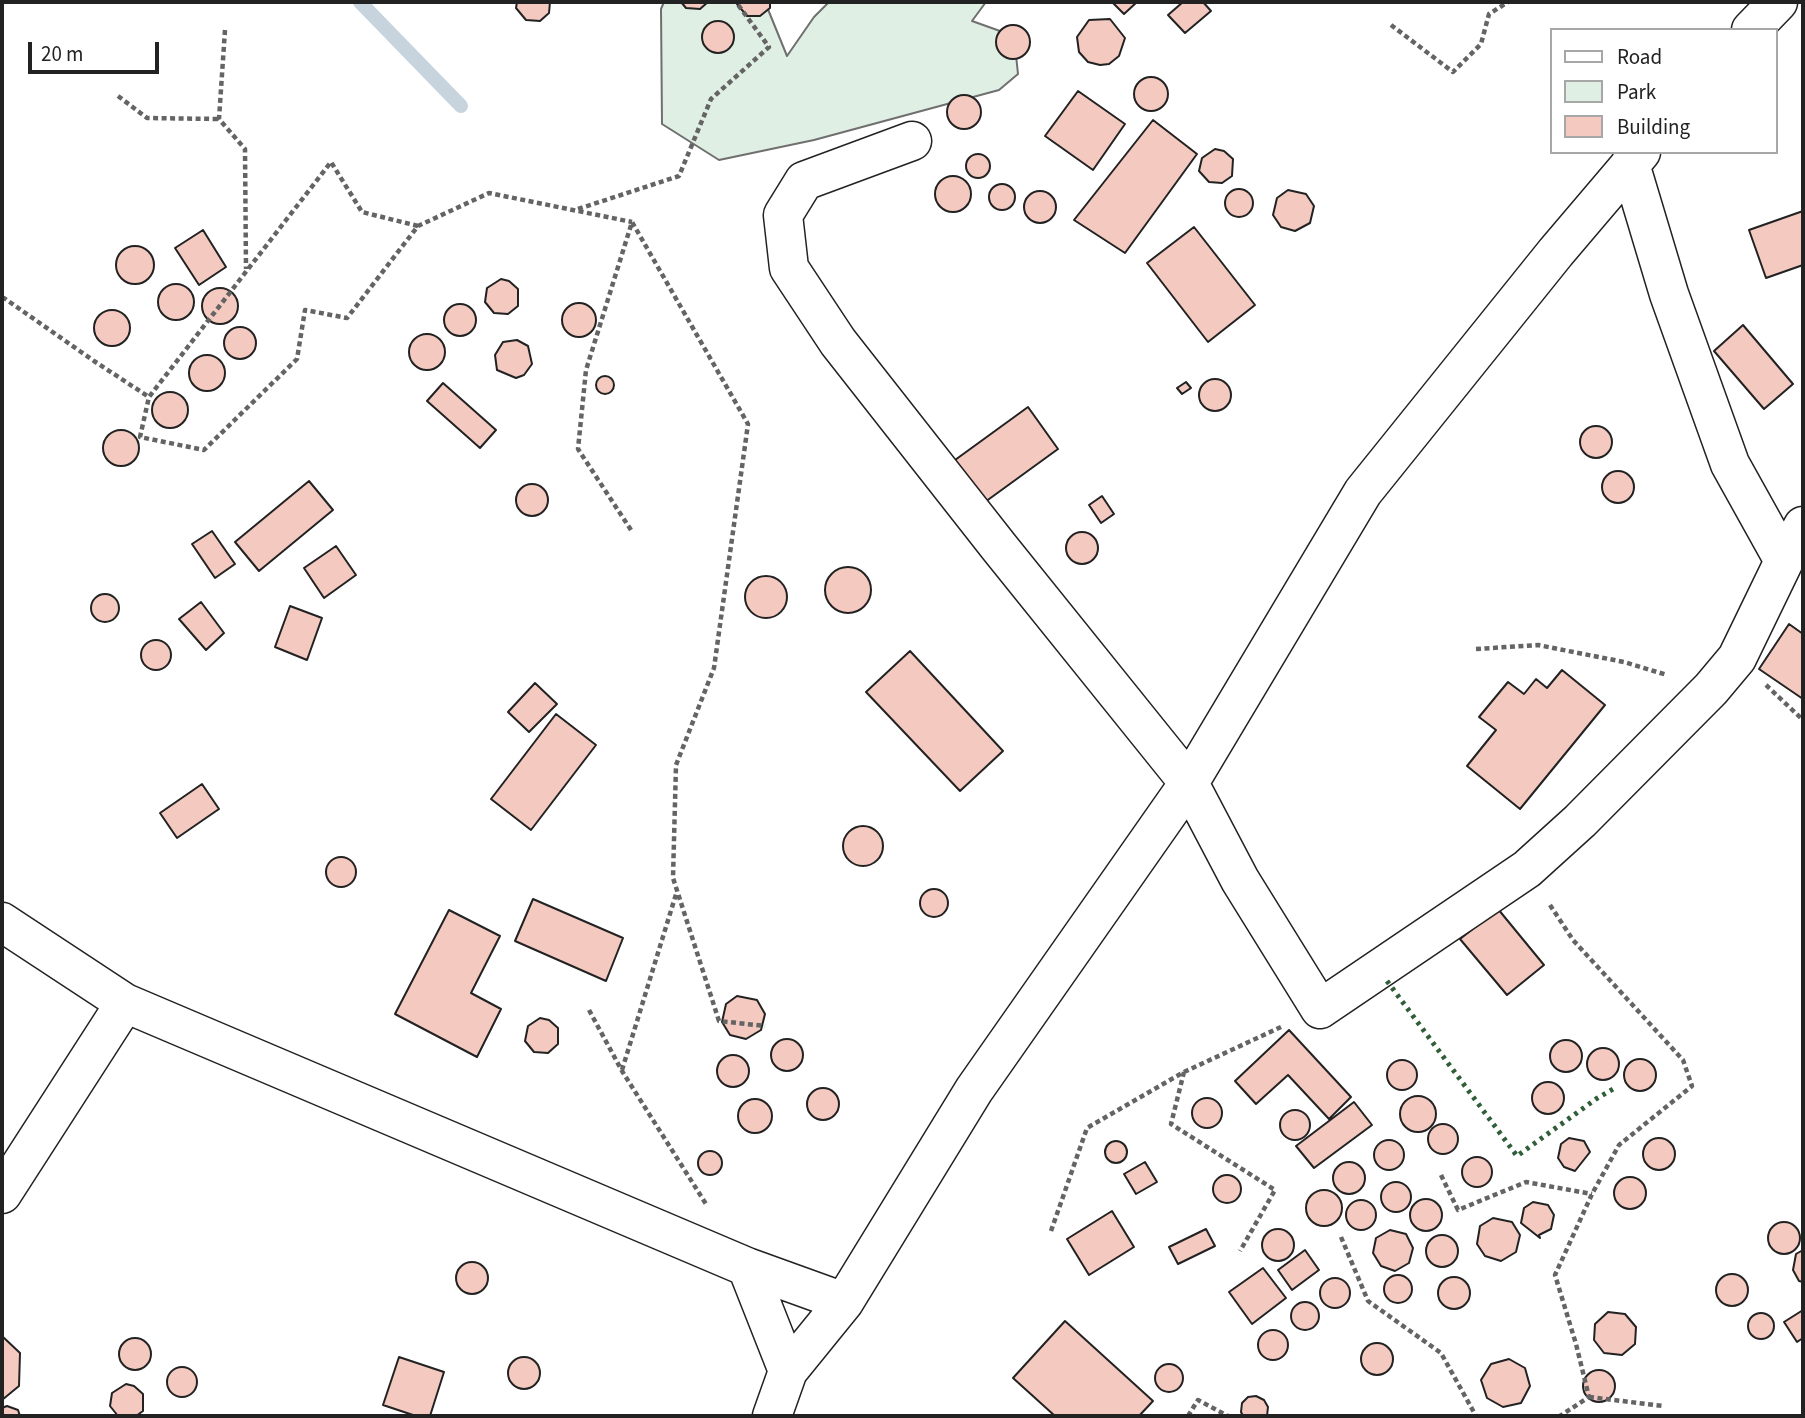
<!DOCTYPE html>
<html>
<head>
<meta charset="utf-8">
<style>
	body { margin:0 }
	#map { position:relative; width:1805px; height:1418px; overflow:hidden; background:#fff; font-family:"Source Sans 3",sans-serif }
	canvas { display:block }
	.frame { position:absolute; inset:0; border:4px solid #222; pointer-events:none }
	.legend { position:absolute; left:1550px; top:28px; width:228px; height:126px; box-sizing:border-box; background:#fff; border:2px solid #a7a7a7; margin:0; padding:9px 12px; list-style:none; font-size:21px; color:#222 }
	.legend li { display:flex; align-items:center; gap:14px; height:35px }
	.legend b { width:35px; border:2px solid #a7a7a7 }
	.scale { position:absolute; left:28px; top:42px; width:131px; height:32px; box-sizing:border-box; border:4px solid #222; border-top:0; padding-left:9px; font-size:21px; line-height:24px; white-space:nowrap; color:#222; -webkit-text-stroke:5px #fff; paint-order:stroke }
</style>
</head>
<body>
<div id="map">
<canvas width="1805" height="1418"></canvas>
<div class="frame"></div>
<ul class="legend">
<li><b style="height:9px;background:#fff"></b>Road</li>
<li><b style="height:19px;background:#e0efe3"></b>Park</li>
<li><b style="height:19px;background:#f3c9c0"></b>Building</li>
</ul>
<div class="scale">20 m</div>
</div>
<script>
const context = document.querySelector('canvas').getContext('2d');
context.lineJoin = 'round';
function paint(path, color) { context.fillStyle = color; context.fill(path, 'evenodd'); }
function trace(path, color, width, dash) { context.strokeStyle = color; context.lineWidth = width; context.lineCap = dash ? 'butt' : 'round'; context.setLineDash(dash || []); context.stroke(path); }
const green = new Path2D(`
	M664 2H765L787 56 814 17 829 2H986L972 21 1014 36 1018 74 999 90 814 140 719 160 662 124 661 9Z`);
paint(green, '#e0efe3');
trace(green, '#6f6f6f', 2);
trace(new Path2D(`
	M360 2 461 106`), '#c7d3dd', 14);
const building = new Path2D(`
	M517 2H550L549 13 540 21 526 20 516 8Z
	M681 2H708L700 9 686 8Z
	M738 2H770V8L760 16H747L737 4Z
	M1112 2H1137L1124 14Z
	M1183 2H1203L1211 11 1185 33 1168 15Z
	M1110 19 1125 38 1119 56 1109 64 1100 65 1088 62 1079 52 1077 37 1089 20Z
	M702 37a16 16 0 1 1 32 0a16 16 0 1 1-32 0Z
	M996 42a17 17 0 1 1 34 0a17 17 0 1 1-34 0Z
	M1134 94a17 17 0 1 1 34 0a17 17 0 1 1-34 0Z
	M1078 91 1125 124 1093 170 1045 136Z
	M947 112a17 17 0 1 1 34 0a17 17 0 1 1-34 0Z
	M1153 120 1197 154 1125 253 1074 220Z
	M1215 149 1224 151 1233 159 1232 176 1222 183 1209 182 1199 171 1202 158Z
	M966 166a12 12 0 1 1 24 0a12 12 0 1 1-24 0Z
	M935 194a18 18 0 1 1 36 0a18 18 0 1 1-36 0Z
	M989 197a13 13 0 1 1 26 0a13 13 0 1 1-26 0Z
	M1225 203a14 14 0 1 1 28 0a14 14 0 1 1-28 0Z
	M1288 190 1306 194 1314 206 1310 223 1295 231 1281 227 1273 215 1277 198Z
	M1024 207a16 16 0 1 1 32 0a16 16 0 1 1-32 0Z
	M1803 211V265L1766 278 1749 230Z
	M1194 227 1255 305 1208 342 1147 263Z
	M203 230 226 267 199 285 175 248Z
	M116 265a19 19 0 1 1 38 0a19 19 0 1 1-38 0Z
	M501 279 509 281 518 289V306L508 314 494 313 485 302 487 288Z
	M158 302a18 18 0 1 1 36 0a18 18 0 1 1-36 0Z
	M202 306a18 18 0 1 1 36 0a18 18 0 1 1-36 0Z
	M562 320a17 17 0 1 1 34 0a17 17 0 1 1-34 0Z
	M444 320a16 16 0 1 1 32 0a16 16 0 1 1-32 0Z
	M94 328a18 18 0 1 1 36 0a18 18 0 1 1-36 0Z
	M1743 325 1793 384 1764 409 1714 351Z
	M224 343a16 16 0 1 1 32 0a16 16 0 1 1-32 0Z
	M409 352a18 18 0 1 1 36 0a18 18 0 1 1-36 0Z
	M517 340 528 346 532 364 524 375 516 378 497 370 495 355 503 342Z
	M189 373a18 18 0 1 1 36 0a18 18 0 1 1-36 0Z
	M596 385a9 9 0 1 1 18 0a9 9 0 1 1-18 0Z
	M1199 395a16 16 0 1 1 32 0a16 16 0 1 1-32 0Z
	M1186 382 1191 388 1182 394 1177 388Z
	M443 383 496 430 480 448 427 401Z
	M152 410a18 18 0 1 1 36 0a18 18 0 1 1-36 0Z
	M1028 407 1058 449 974 510 944 468Z
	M1580 442a16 16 0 1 1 32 0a16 16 0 1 1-32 0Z
	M103 448a18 18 0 1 1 36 0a18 18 0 1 1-36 0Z
	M1602 487a16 16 0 1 1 32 0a16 16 0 1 1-32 0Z
	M309 481 333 510 259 571 235 542Z
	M516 500a16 16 0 1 1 32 0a16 16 0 1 1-32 0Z
	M1102 496 1114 514 1101 523 1089 505Z
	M212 531 235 564 215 578 192 544Z
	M1066 548a16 16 0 1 1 32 0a16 16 0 1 1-32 0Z
	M336 546 356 575 324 598 304 568Z
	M825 590a23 23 0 1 1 46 0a23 23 0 1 1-46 0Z
	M745 597a21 21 0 1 1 42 0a21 21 0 1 1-42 0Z
	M91 608a14 14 0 1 1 28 0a14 14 0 1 1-28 0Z
	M201 602 224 633 206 650 179 619Z
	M290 606 322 618 307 660 275 647Z
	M1789 624 1803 634V699L1759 669Z
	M141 655a15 15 0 1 1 30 0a15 15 0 1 1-30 0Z
	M910 651 1003 751 960 791 866 692Z
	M1562 670 1605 705 1520 809 1467 766 1496 730 1479 717 1508 682 1524 694 1536 679 1547 688Z
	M535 683 557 704 529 732 508 712Z
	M556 714 596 745 531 830 491 799Z
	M202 784 219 809 177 838 160 813Z
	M843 846a20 20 0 1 1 40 0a20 20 0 1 1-40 0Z
	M326 872a15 15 0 1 1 30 0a15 15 0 1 1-30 0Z
	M920 903a14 14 0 1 1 28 0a14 14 0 1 1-28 0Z
	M533 899 623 938 606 981 515 941Z
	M1498 909 1544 965 1507 995 1460 939Z
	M449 910 500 936 471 993 501 1009 477 1057 395 1014Z
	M737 996 757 1000 765 1014 761 1030 746 1039 730 1035 722 1022 726 1004Z
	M540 1018 549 1020 558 1028V1044L548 1053 534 1052 525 1041 528 1026Z
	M1289 1030 1351 1097 1329 1119 1288 1075 1256 1104 1235 1081Z
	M771 1055a16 16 0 1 1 32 0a16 16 0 1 1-32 0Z
	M1550 1056a16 16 0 1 1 32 0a16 16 0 1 1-32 0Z
	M1587 1064a16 16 0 1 1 32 0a16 16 0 1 1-32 0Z
	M717 1071a16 16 0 1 1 32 0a16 16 0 1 1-32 0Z
	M1624 1075a16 16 0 1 1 32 0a16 16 0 1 1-32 0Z
	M1387 1075a15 15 0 1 1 30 0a15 15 0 1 1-30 0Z
	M1532 1098a16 16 0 1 1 32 0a16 16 0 1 1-32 0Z
	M807 1104a16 16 0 1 1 32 0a16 16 0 1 1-32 0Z
	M1400 1114a18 18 0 1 1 36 0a18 18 0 1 1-36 0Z
	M1192 1113a15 15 0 1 1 30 0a15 15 0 1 1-30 0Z
	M738 1116a17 17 0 1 1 34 0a17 17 0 1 1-34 0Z
	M1354 1102 1372 1125 1314 1168 1296 1146Z
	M1280 1125a15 15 0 1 1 30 0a15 15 0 1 1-30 0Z
	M1428 1139a15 15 0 1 1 30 0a15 15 0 1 1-30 0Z
	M1569 1138 1584 1141 1590 1152 1575 1171 1564 1167 1558 1158 1561 1144Z
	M1643 1154a16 16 0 1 1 32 0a16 16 0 1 1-32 0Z
	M1374 1155a15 15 0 1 1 30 0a15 15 0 1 1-30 0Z
	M1105 1152a11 11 0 1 1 22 0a11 11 0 1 1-22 0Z
	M698 1163a12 12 0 1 1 24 0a12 12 0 1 1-24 0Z
	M1462 1172a15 15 0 1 1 30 0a15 15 0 1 1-30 0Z
	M1333 1178a16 16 0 1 1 32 0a16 16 0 1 1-32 0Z
	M1145 1162 1157 1182 1136 1194 1124 1174Z
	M1213 1189a14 14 0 1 1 28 0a14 14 0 1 1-28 0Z
	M1614 1193a16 16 0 1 1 32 0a16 16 0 1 1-32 0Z
	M1381 1197a15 15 0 1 1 30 0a15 15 0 1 1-30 0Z
	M1306 1208a18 18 0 1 1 36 0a18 18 0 1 1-36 0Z
	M1410 1215a16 16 0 1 1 32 0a16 16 0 1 1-32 0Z
	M1346 1215a15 15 0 1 1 30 0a15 15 0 1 1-30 0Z
	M1533 1202 1548 1205 1554 1215 1551 1229 1539 1235 1540 1238 1521 1223 1524 1208Z
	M1112 1211 1134 1247 1089 1275 1067 1239Z
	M1493 1218 1512 1222 1520 1235 1516 1252 1501 1261 1485 1256 1477 1244 1480 1226Z
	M1768 1238a16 16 0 1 1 32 0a16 16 0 1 1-32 0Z
	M1206 1229 1215 1246 1178 1264 1169 1247Z
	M1262 1245a16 16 0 1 1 32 0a16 16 0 1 1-32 0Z
	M1390 1230 1406 1234 1413 1248 1409 1263 1395 1271 1381 1266 1373 1253 1376 1238Z
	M1426 1251a16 16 0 1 1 32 0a16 16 0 1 1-32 0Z
	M1305 1250 1319 1270 1292 1290 1278 1270Z
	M1803 1250V1282L1799 1281 1793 1270 1796 1254Z
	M456 1278a16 16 0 1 1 32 0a16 16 0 1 1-32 0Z
	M1263 1268 1286 1298 1252 1324 1229 1292Z
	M1716 1290a16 16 0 1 1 32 0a16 16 0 1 1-32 0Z
	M1384 1289a14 14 0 1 1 28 0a14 14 0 1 1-28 0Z
	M1438 1293a16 16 0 1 1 32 0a16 16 0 1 1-32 0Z
	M1320 1293a15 15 0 1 1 30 0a15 15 0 1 1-30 0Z
	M1291 1316a14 14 0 1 1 28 0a14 14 0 1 1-28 0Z
	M1803 1310V1338L1797 1342 1784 1322Z
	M1608 1312 1625 1314 1636 1327 1635 1344 1622 1355 1604 1353 1594 1340 1595 1324Z
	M1748 1326a13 13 0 1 1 26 0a13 13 0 1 1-26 0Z
	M1065 1321 1153 1401 1139 1416H1055L1013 1378Z
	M1258 1345a15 15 0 1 1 30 0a15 15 0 1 1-30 0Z
	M2 1336 20 1353 19 1386 2 1400Z
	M119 1354a16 16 0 1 1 32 0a16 16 0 1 1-32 0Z
	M1361 1359a16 16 0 1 1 32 0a16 16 0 1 1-32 0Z
	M399 1357 444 1372 430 1416H416L383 1405Z
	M508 1373a16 16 0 1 1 32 0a16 16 0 1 1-32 0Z
	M1509 1359 1525 1368 1530 1386 1521 1403 1503 1407 1487 1398 1481 1380 1491 1364Z
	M1155 1378a14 14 0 1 1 28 0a14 14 0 1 1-28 0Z
	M167 1382a15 15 0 1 1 30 0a15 15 0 1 1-30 0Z
	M1583 1386a16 16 0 1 1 32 0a16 16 0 1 1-32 0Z
	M126 1384 134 1386 143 1394V1411L136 1416H118L110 1406 112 1393Z
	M1256 1396 1264 1400 1268 1407 1267 1416H1243L1241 1412 1242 1403 1248 1397Z
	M7 1406 18 1410 20 1416H2V1408Z`);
paint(building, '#f3c9c0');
trace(building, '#222', 2);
const street = new Path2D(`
	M1751 30 1778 2
	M912 141 804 181 783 215 789 268 838 342 999 547 1189 783 1240 880 1320 1009 1527 869 1580 821 1711 689 1737 658 1784 561 1803 526
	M1630 164 1669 294 1730 464 1784 561
	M2 922 125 1003 747 1267 788 1371
	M2 1194 125 1003
	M747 1267 844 1302
	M772 1416 788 1371 844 1302 974 1090 1189 783 1363 492 1556 252 1641 152`);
trace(street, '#222', 41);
trace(new Path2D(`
	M1391 25 1453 72 1481 44 1489 14 1508 2
	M225 30 219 119 245 149 246 269
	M118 96 147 118 219 119
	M578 209 679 176 711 99 769 47 736 2
	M418 226 362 212 331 162 149 397 140 437 204 450 297 359 305 310 347 318 418 226 489 193 632 222
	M2 298H4L94 361 149 397
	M631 530 578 449 586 370 632 222 748 424 714 668 676 765 673 878 719 1021 765 1026
	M1476 649 1538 645 1624 662 1667 675
	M1766 685 1803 720
	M1550 905 1573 940 1683 1060 1692 1086 1619 1145 1592 1194 1555 1275 1576 1344 1589 1397 1560 1416
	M589 1010 622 1071 706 1204
	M622 1070 677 891
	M1184 1072 1281 1027
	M1441 1175 1458 1210 1526 1182 1592 1194
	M1051 1231 1087 1128 1184 1072 1171 1124 1275 1190 1240 1251
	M1341 1237 1368 1301 1441 1353 1476 1416
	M1589 1397 1663 1406
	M1188 1416 1198 1400 1228 1416`), '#646464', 4.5, [5, 3.5]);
trace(street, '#fff', 38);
trace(new Path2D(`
	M1387 981 1517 1156 1596 1099 1615 1088`), '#2f5e38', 5, [3.5, 5]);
</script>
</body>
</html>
